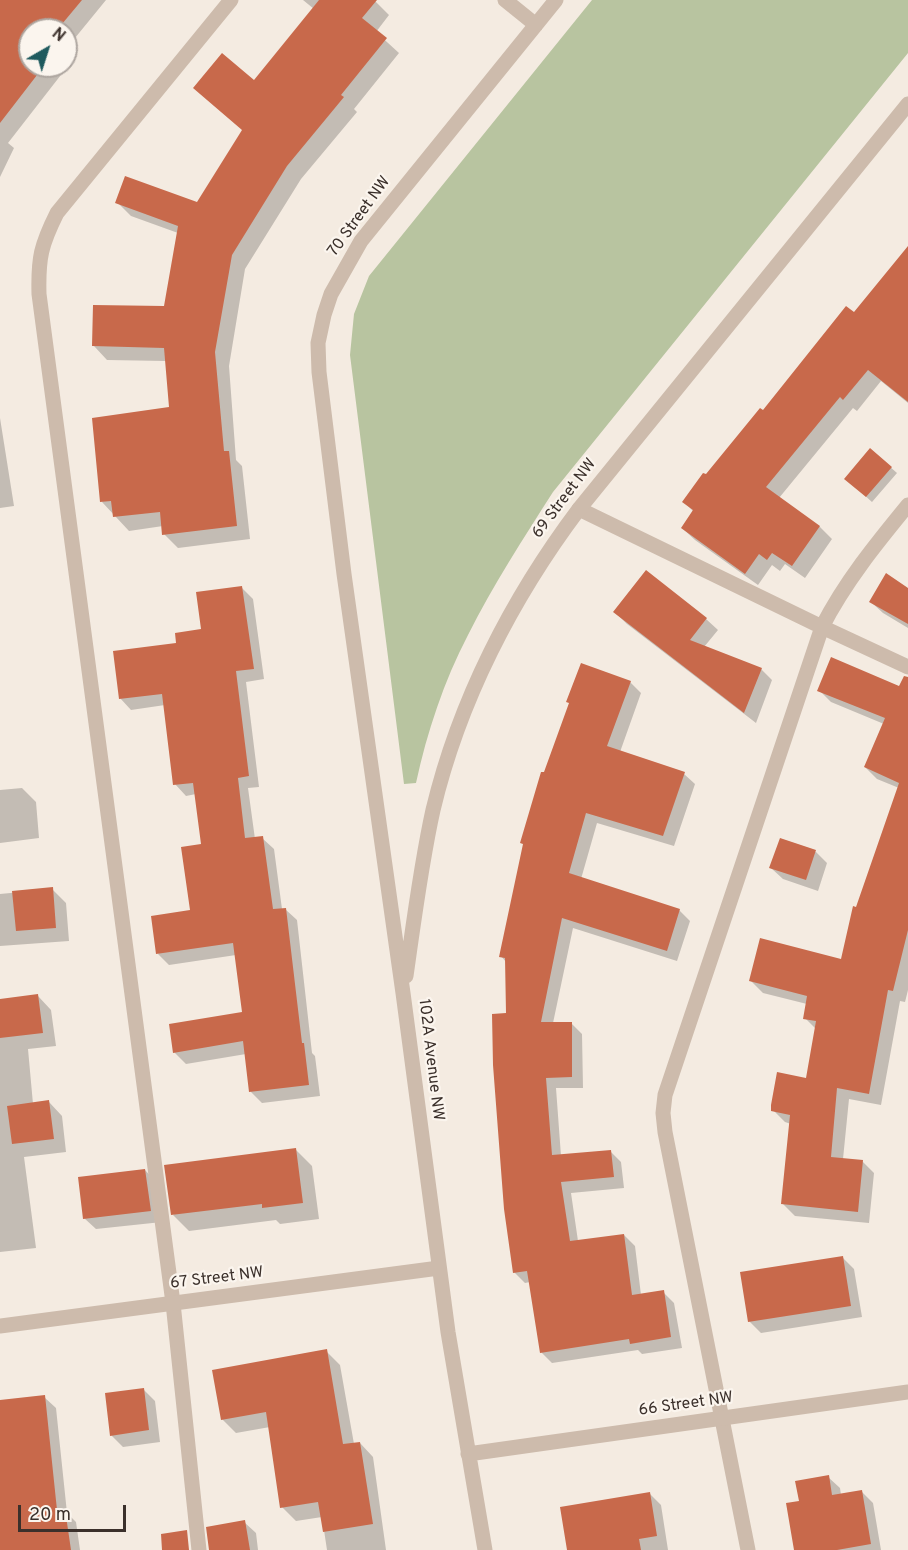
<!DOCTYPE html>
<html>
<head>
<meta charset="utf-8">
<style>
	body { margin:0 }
	#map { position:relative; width:908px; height:1550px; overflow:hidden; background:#f4ebe1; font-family:Overpass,sans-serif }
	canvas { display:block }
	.north { position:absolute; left:18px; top:18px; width:60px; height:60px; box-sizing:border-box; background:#fbf5ee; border:2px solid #aea6a0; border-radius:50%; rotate:39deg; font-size:16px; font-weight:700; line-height:24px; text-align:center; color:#3b302b }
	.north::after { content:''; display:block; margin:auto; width:21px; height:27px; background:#1f5a5e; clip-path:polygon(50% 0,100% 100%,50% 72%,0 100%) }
	.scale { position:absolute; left:18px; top:1505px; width:108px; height:27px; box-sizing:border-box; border:3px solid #3b302b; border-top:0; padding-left:8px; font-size:18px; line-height:21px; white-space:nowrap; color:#3b302b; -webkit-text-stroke:4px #fbf5ee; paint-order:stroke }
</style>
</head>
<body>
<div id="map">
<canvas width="908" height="1550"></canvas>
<div class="north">N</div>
<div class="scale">20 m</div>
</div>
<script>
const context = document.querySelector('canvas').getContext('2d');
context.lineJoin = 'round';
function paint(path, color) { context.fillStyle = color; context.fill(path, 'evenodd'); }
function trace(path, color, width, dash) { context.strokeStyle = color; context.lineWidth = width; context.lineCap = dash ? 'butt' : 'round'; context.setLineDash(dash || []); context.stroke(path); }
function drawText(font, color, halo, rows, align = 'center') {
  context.font = font + ' Overpass,sans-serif'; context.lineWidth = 4.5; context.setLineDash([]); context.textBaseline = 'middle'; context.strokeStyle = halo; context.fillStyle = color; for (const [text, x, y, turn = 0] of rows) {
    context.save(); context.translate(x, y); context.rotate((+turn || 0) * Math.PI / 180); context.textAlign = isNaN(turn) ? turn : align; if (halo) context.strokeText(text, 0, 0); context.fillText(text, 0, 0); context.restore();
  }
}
paint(new Path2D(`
	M592 0H908V53L553 492C523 539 493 585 468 635 444 681 427 732 416 783L404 784 350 355 354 314 369 276Z`), '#b8c4a0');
paint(new Path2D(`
	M0 0H106L66 49V30H30V66H66V57L71 62 8 143 14 148 0 177Z
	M303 0H374L389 15 376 32 399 53 354 109 357 112 301 179 245 269 229 366 236 460 242 466 250 539 178 548 164 534 163 526 129 531 102 502 170 409 166 361 107 360 94 346 165 308 178 233 131 216 117 202 198 204 243 131 254 82 314 9Z
	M908 248V403L881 381 857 411 853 408 779 498 820 527 832 539 805 578 785 564 780 571 772 565 758 585 695 540 682 528 694 512 684 502 854 314Z
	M0 418 14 506 0 508Z
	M871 450 897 473 872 502 852 484Z
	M242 588 253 599 264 679 246 682 259 787 248 788 255 839 262 838 274 849 282 909H285L297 920 312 1053 315 1056 320 1096 262 1103 251 1092 246 1054 186 1064 174 1052 243 1013 236 955 169 965 158 954 191 912 203 845 196 794 186 796 175 784 165 705 131 710 120 698 178 645 203 630Z
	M908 590V628L883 613 871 602Z
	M615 612 706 619 718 630 704 647 761 669 772 680 756 723 627 624Z
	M630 682 641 693 620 752 684 774 695 784 674 846 597 823 581 879 679 910 690 921 677 961 573 928 553 1023H571L582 1034 583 1088H556L561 1156 610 1151 621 1162 624 1188 571 1193 578 1241 624 1235 635 1246 641 1295 663 1292 674 1303 682 1348 642 1354 638 1350 552 1363 541 1352 530 1282 525 1283 514 1272 506 962 501 956 544 774Z
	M819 690 908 691V990L905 1002 900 1001 881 1105 849 1099 843 1159 862 1161 874 1173 869 1223 795 1216 783 1204 791 1124 785 1122 773 1110 808 1079 816 1029 805 1018 807 1004 763 993 751 981 842 961 857 909 899 788 877 779 865 767 884 724 831 702Z
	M22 788 36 802 39 838 0 843V790Z
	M781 840 816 852 827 863 818 891 783 879 771 868Z
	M52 889 66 903 69 941 0 946V894Z
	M38 996 51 1010 56 1046 28 1049 33 1104 49 1102 62 1116 66 1152 24 1157 36 1248 0 1252V1001Z
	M296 1150 312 1166 319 1219 280 1224 276 1220 189 1231 173 1215Z
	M145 1170 156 1182 162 1222 96 1229 84 1218Z
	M843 1258 854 1269 862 1317 761 1333 749 1321Z
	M326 1351 340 1365 354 1444 360 1443 373 1457 386 1550H327L322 1517 296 1521 282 1507 270 1427 236 1433 222 1419Z
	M143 1389 155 1401 160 1442 123 1447 111 1435Z
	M44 1397 56 1408 67 1513 76 1522 80 1550H3L0 1540V1401Z
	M828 1477 840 1488 841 1495 862 1492 873 1503 881 1550H796L800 1503Z
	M650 1494 661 1505 668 1550H568Z
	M244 1522 256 1533 258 1550H210Z`), '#0003');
paint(new Path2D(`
	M0 0H82L57 30H30V66H44L0 123Z
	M319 0H377L362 18 387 38 341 95 344 97 287 166 232 255 215 352 224 451H229L237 526 162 535 160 512 113 517 111 501 100 502 92 418 169 407 164 348 92 346 93 305 164 306 178 226 115 203 125 176 197 202 242 130 193 88 222 53 254 80Z
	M908 246V402L868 370 843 400 840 397 766 487 820 526 792 566 772 553 767 560 759 554 745 574 681 528 693 510 682 502 703 473 706 474 760 408 763 410 846 306 854 312Z
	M870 448 892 467 866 497 844 479Z
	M646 570 707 618 690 640 762 668 744 713 613 612Z
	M886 573 908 588V624L869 602Z
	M242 586 254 669 236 671 249 776 238 778 245 838 263 836 273 909 286 908 302 1043H304L309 1085 249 1092 243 1041 173 1053 169 1024 242 1012 233 943 156 954 151 916 190 910 181 847 201 844 193 783 173 785 162 694 119 699 113 651 176 643 175 633 201 629 196 592Z
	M831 657 899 686 904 676 908 677V930L893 991 888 990 869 1094 837 1088 831 1157 863 1160 858 1212 781 1204 790 1115 771 1111V1105L777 1072 806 1078 816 1021 803 1019 807 996 749 981 760 938 841 959 853 906 856 907 899 783 864 767 885 718 817 691Z
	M581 663 631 681 607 746 685 772 663 836 586 813 569 873 680 909 667 951 562 918 541 1022H572V1077L546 1078 552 1155 611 1150 614 1177 561 1182 570 1241 624 1234 632 1295 664 1290 671 1337 630 1344 629 1339 540 1353 527 1271 513 1273 504 1209 493 1065 492 1014 506 1013 505 958 499 957 523 844 520 843 541 772H544L569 703 566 702Z
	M780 838 816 850 806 880 769 868Z
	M53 887 56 928 16 931 12 891Z
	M38 994 43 1033 0 1038V999Z
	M49 1100 54 1139 12 1144 7 1106Z
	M296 1148 303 1203 262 1208V1204L171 1215 164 1165Z
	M145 1169 151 1211 83 1219 78 1177Z
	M843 1256 851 1306 748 1322 740 1272Z
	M327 1349 343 1444 360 1442 373 1524 323 1532 318 1502 280 1508 266 1412 221 1420 212 1370Z
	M144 1388 149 1430 110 1436 105 1393Z
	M45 1395 57 1510 65 1509 71 1550H0V1400Z
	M829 1475 832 1495 862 1490 871 1544 837 1550H794L786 1503 799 1501 795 1481Z
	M650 1492 657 1536 639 1539 641 1550H567L560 1507Z
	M245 1520 250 1550H209L206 1527Z
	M187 1530 189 1550H162L161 1534Z`), '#c8694b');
trace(new Path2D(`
	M579 509 822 627 908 667
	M199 1550 173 1303 39 294C38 258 41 245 57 213L231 0
	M748 1550 665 1132 663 1113 665 1095 822 627C845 582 876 544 908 505`), '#cdbbac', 15);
trace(new Path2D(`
	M505 0 536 25
	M406 976C414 920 421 864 433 810 459 701 512 598 579 509L908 104
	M0 1326 439 1268
	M468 1454 908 1392
	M485 1550 448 1332 403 993 344 574 319 372 318 343 324 315 331 294 361 241 556 0`), '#cdbbac', 15);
drawText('16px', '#3b302b', '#fbf5ee', [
	["70 Street NW",360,217,-54],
	["69 Street NW",565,499,-53],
	["102A Avenue NW",430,1060,83],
	["67 Street NW",217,1279,-7],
	["66 Street NW",686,1405,-8]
]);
</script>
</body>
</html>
